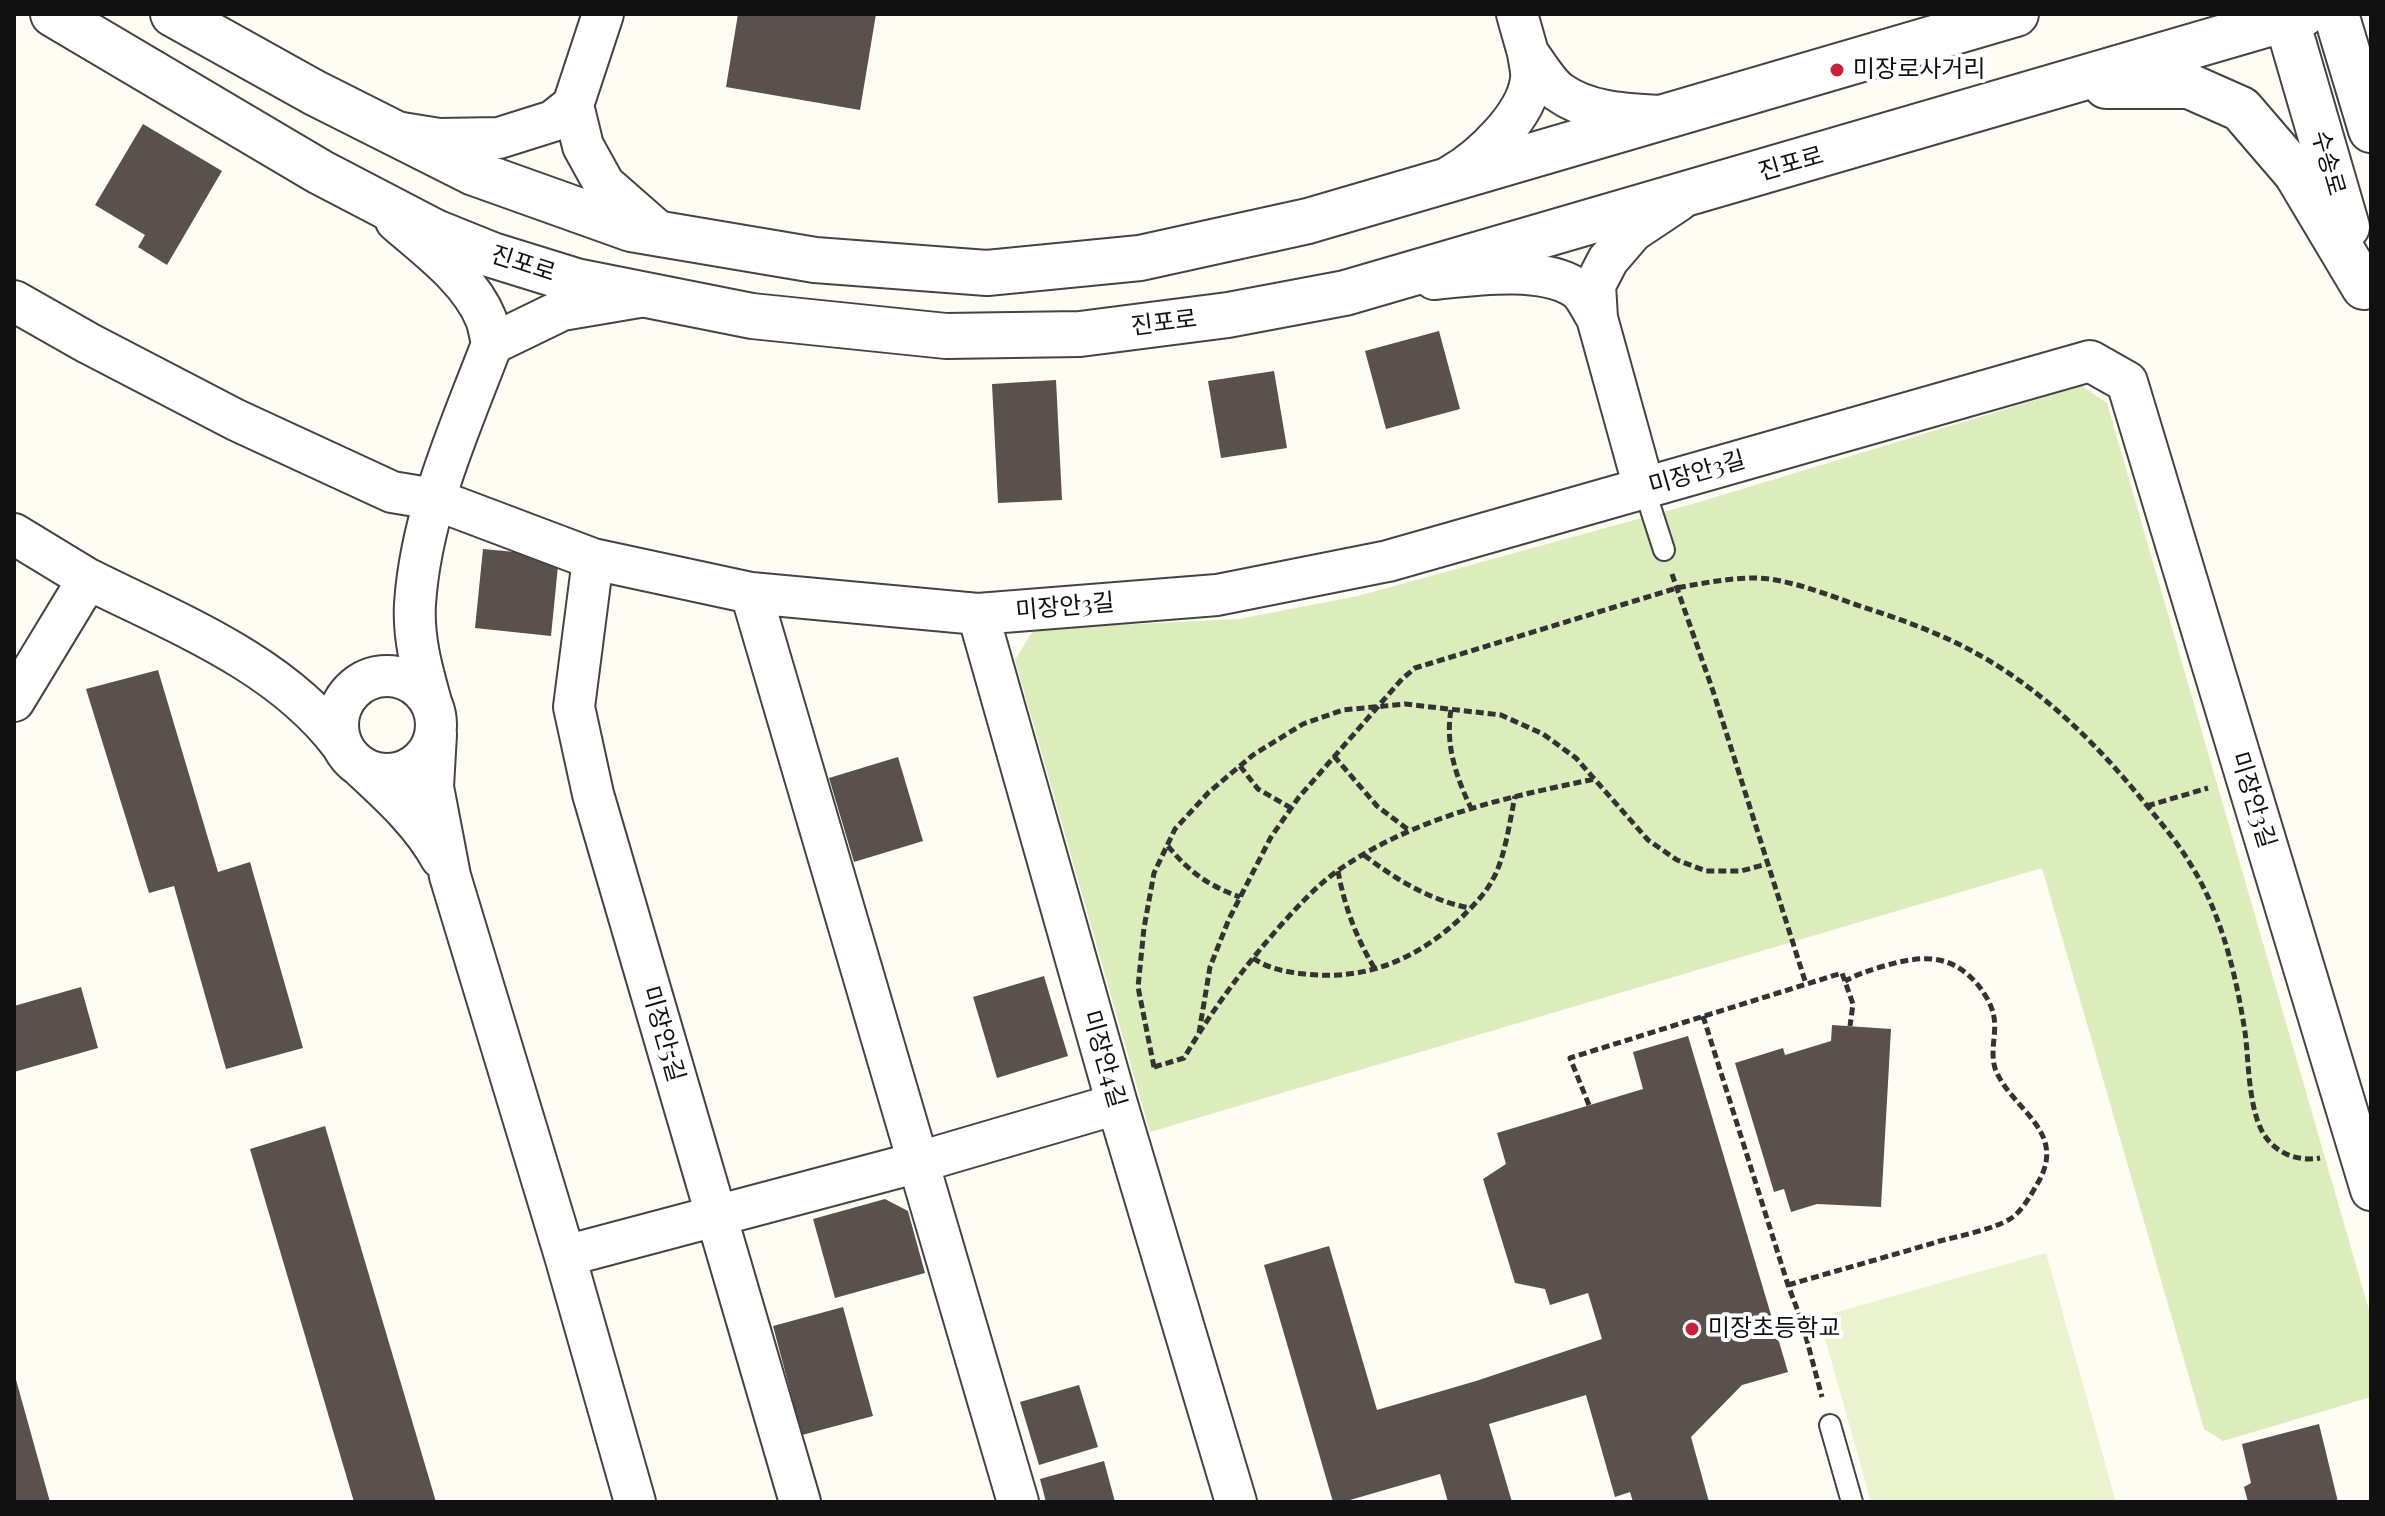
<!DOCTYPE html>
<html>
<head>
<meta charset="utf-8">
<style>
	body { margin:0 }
	#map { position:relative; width:2385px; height:1516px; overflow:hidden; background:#fffcf4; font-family:"Playfair Display",serif }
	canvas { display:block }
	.frame { position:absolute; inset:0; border:16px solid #111; pointer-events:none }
</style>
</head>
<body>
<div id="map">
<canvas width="2385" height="1516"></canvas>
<div class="frame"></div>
</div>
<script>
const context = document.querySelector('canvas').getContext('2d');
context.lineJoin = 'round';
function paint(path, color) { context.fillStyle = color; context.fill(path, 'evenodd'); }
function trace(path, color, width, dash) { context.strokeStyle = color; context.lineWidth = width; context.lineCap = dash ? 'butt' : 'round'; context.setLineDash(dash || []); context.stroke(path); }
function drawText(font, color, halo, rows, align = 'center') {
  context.font = font + ' "Playfair Display","Noto Sans KR",serif'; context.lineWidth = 8; context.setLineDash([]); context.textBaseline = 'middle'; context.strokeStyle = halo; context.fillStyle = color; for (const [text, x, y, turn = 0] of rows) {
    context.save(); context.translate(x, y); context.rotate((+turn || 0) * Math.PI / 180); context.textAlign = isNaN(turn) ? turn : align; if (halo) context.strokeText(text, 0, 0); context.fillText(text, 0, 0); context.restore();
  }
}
paint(new Path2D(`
	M2082 386 2107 403 2371 1317V1397L2223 1441 2204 1429 2042 868 1150 1132 1015 660 1034 629 1239 619 1358 596 1696 503Z`), '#daedbb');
paint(new Path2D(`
	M2046 1253 2116 1502H1871L1819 1317Z`), '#eaf3cd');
paint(new Path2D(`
	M738 14H876L860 110 726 87Z
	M143 124 222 171 167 265 138 247 145 235 95 205Z
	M1439 331 1460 409 1386 429 1365 351Z
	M1274 371 1287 448 1221 458 1208 381Z
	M1056 380 1062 500 998 503 992 384Z
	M483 549 559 556 551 636 475 628Z
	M158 670 218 872 250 862 303 1048 226 1069 174 886 149 893 86 689Z
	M898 757 923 841 854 862 829 778Z
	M1044 976 1068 1056 997 1078 973 997Z
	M81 987 98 1048 14 1072V1006Z
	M1832 1025 1891 1029 1881 1207 1817 1204 1791 1212 1784 1189 1774 1192 1735 1063 1783 1048 1785 1055 1831 1041Z
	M1688 1036 1788 1372 1742 1385 1691 1437 1709 1502H1633L1630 1492 1615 1497 1586 1395 1489 1424 1512 1502H1448L1440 1474 1343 1502H1333L1264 1265 1329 1246 1377 1410 1476 1381 1602 1339 1588 1293 1550 1305 1545 1289 1515 1283 1483 1179 1506 1164 1497 1133 1643 1089 1633 1052Z
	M325 1126 436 1502H354L250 1149Z
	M885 1199 908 1211 925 1273 835 1298 813 1219Z
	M843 1307 873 1416 802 1435 773 1326Z
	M14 1376H15L50 1502H14Z
	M1079 1385 1098 1447 1039 1465 1020 1402Z
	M2319 1424 2338 1502H2248L2244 1487 2251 1483 2242 1444Z
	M1104 1461 1115 1502H1046L1040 1479Z`), '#5a504c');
const service = new Path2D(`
	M1644 488 1664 550
	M1830 1425 1852 1502`);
const minor = new Path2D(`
	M1517 14 1528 53
	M573 105 603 14
	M402 133 439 139 499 138 553 121 573 105 583 146 604 184 661 234
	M1451 176C1481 159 1527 116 1531 79 1532 71 1529 61 1528 53 1537 65 1547 83 1559 92 1588 113 1626 114 1661 116
	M396 221C428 249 470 279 486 319 489 327 490 336 492 344L562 310 639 297
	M1434 279C1473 275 1542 265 1576 288 1585 294 1591 309 1597 318L1595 285 1608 260 1633 231 1678 201
	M14 301 88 343 236 420 392 492 434 499 593 559 751 593 978 614 1217 595 1388 561 2090 361 2127 382 2371 1190
	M1597 318 1644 488
	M14 534 88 579
	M593 559 574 707 593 794 800 1502
	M751 593 1018 1502
	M978 614 1117 1104 1236 1502
	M338 725a49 49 0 1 1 98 0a49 49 0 1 1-98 0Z
	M14 701 88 579C176 623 280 663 341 744
	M431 702C422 670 413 638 415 604 421 513 460 428 492 344
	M436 734 433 787 450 876 565 1256 635 1502
	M362 768C391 795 422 823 441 858
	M565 1256 919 1162 1117 1104`);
const tertiary = new Path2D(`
	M53 14 320 172 435 232 492 255 576 281 752 316 946 336 1080 334 1228 315 1345 293 2303 14
	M173 14 315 93 474 173 631 229 815 260 987 273 1140 258 1308 221 2016 14
	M2285 14 2347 227
	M2336 14 2371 130
	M2106 86H2189L2241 109 2296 173 2364 287`);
trace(service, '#444', 24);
trace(minor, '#444', 44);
trace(tertiary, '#444', 48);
trace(new Path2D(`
	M1672 574 1713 691 1806 984
	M1451 710C1445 744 1456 777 1471 808
	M1334 756 1377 806 1410 831
	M1240 766 1258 789 1291 808
	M2147 806 2208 788
	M1168 846C1189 872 1209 886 1240 897
	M1364 855C1395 879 1431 901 1470 908
	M1338 871C1344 905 1357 940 1375 969
	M1253 958C1268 969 1287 972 1305 974 1367 981 1417 959 1462 917 1473 906 1486 893 1493 879 1505 858 1510 820 1515 796
	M1703 1016 1788 1285 1802 1322 1822 1397
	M1199 1033 1210 967 1229 919 1271 837 1299 797 1402 679 1415 668 1677 588C1703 583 1729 578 1755 578 1785 578 1826 594 1854 604 1894 617 1935 631 1972 651 2041 688 2096 743 2144 802 2161 823 2178 843 2191 865 2222 915 2236 975 2245 1032 2249 1062 2248 1106 2263 1133 2275 1153 2297 1162 2320 1158
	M1154 1067 1138 987 1144 928 1154 873 1175 829 1209 792 1253 755 1303 724 1343 710 1405 704 1501 715 1543 734 1576 758 1648 840 1677 860 1706 871H1741L1767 864
	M1154 1067 1184 1058C1212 1010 1244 967 1281 925 1300 904 1319 883 1343 867 1419 816 1507 797 1595 779
	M1589 1105 1570 1058 1842 973 1853 1004 1850 1026
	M1788 1285C1839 1270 1890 1256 1940 1241 1959 1236 1994 1229 2010 1219 2021 1212 2030 1197 2036 1186 2070 1132 2014 1112 1996 1071 1989 1053 1997 1035 1994 1017 1992 1005 1985 994 1978 985 1951 953 1922 955 1884 966 1870 970 1858 974 1845 981`), '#333', 5, [8, 4]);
trace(service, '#fff', 20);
trace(minor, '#fff', 40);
trace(tertiary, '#fff', 44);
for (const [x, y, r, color] of [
	[1837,70,8,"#ca2039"],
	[1692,1329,8,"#ca2039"]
]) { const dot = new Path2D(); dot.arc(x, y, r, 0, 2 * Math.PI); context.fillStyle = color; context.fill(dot); trace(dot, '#fff', 3); }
drawText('24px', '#111', '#fff', [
	["미장로사거리",1853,70],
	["미장초등학교",1708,1329]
], 'left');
drawText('24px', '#111', '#fff', [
	["수송로",2328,163,74],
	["진포로",1791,164,-16],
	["진포로",523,264,18],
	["진포로",1164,323,-7],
	["미장안3길",1697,473,-16],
	["미장안3길",1065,607,-5],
	["미장안3길",2253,800,73],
	["미장안5길",663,1034,74],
	["미장안4길",1104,1059,74]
]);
</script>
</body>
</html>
